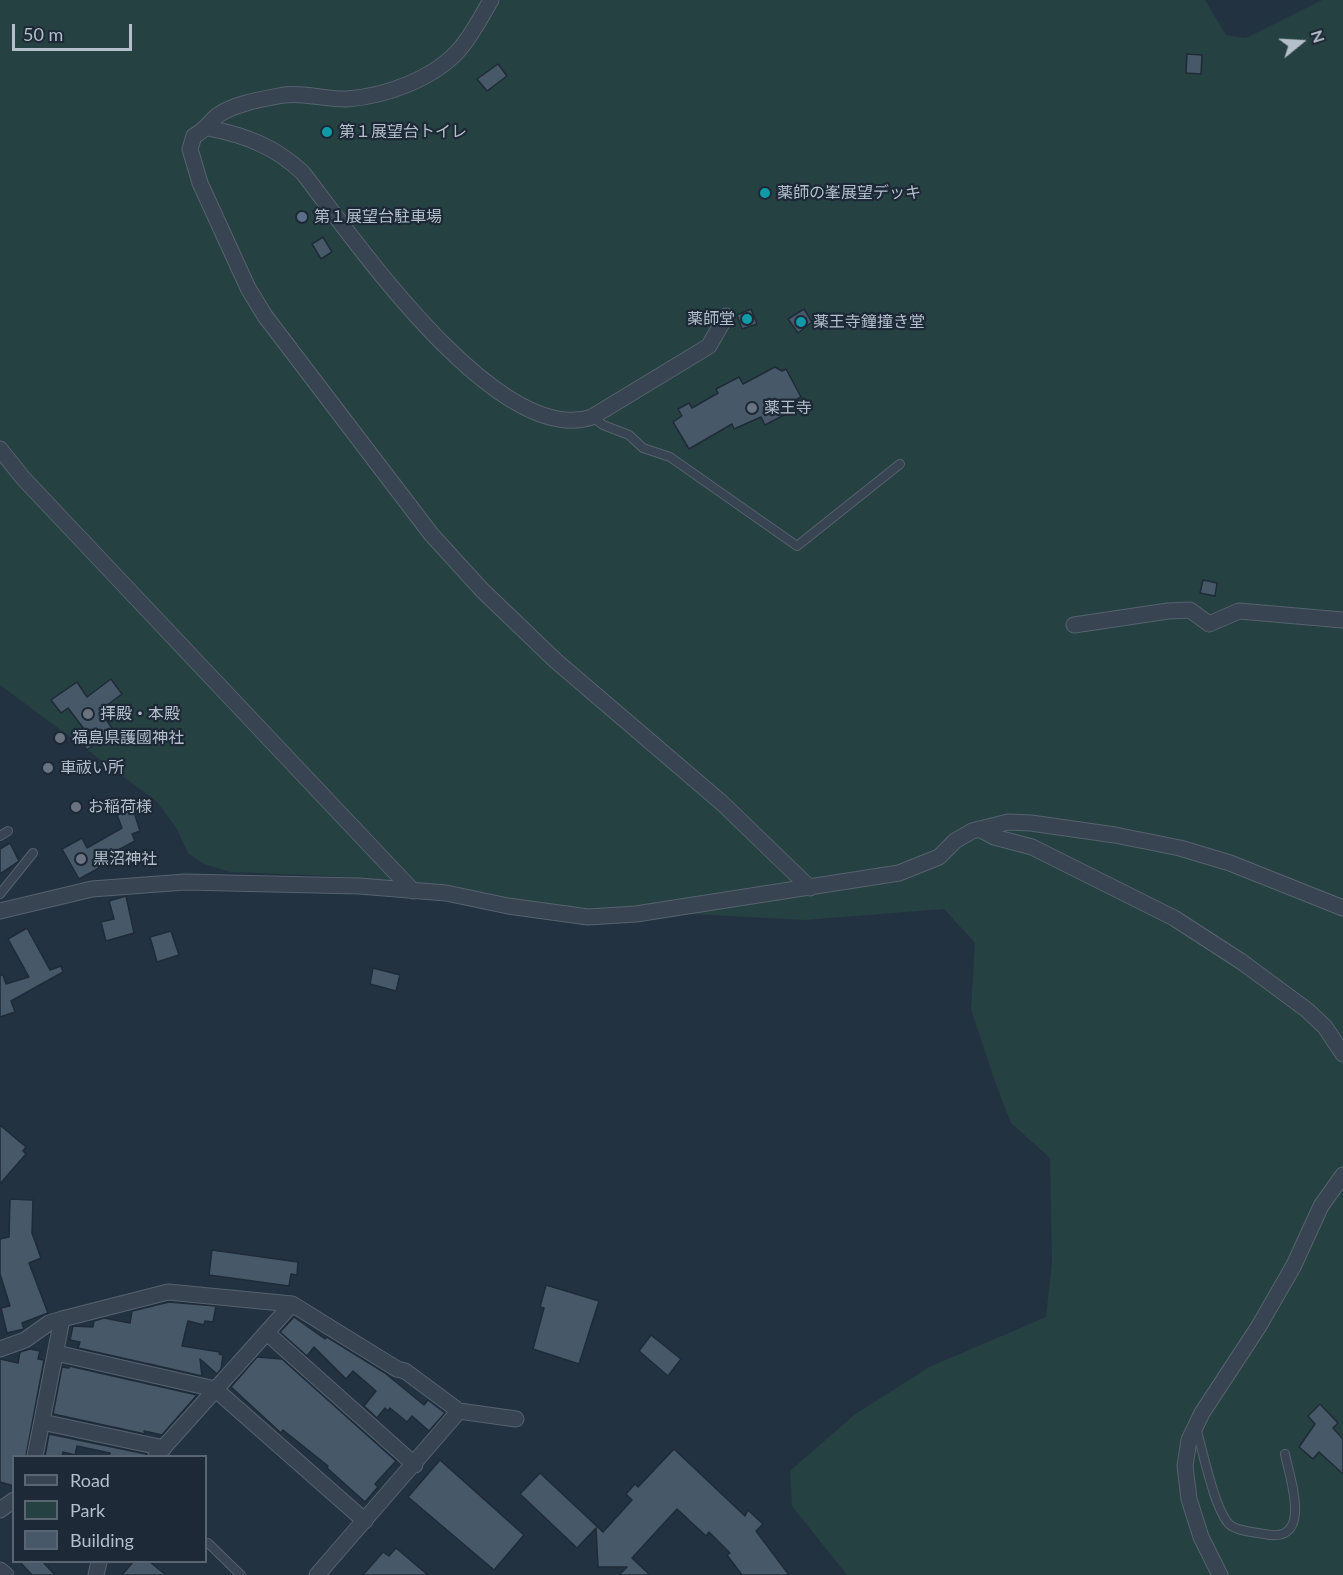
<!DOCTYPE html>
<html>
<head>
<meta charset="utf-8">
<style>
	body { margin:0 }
	#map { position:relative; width:1343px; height:1575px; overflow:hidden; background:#233241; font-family:Lato,sans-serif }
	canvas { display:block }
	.legend { position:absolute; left:12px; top:1455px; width:195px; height:108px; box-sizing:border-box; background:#1d2936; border:2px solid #596572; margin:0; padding:8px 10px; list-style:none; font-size:18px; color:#b4bfcb }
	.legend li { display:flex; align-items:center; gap:12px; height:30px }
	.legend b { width:30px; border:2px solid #596572 }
	.north { position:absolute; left:1271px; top:12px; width:60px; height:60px; -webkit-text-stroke:4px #1d2936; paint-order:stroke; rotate:72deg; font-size:16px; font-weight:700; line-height:24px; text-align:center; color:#b4bfcb }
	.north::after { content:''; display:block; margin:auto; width:21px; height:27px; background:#b4bfcb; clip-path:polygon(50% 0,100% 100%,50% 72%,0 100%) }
	.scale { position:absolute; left:12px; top:24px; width:120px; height:27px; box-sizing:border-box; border:3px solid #b4bfcb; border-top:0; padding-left:8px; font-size:18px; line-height:21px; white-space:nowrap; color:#b4bfcb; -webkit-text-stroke:4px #1d2936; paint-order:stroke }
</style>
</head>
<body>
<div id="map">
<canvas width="1343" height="1575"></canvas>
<ul class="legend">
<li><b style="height:8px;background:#384451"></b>Road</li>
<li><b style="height:16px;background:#264142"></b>Park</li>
<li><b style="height:16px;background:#475868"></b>Building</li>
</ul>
<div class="north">N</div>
<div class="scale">50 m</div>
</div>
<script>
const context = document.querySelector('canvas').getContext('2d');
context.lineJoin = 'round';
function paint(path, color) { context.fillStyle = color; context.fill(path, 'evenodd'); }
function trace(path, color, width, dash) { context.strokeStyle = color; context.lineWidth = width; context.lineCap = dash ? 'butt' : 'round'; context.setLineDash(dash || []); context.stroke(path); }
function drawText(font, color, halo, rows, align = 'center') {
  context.font = font + ' Lato,"Noto Sans JP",sans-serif'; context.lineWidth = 4.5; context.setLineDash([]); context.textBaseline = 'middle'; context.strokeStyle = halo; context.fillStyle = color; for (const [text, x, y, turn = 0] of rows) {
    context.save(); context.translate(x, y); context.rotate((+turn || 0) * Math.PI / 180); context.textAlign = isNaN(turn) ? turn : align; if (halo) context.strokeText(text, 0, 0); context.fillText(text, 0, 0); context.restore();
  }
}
paint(new Path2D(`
	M0 0H1205L1226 35 1246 38 1322 0H1343V1575H847L792 1506 790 1471 854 1415 929 1367 1046 1317 1052 1262 1050 1158 1011 1123 997 1087 971 1009 975 943 944 909 805 920 556 907 444 886 332 876 231 872 204 864 188 853 176 827 156 801 0 685Z`), '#264142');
const building = new Path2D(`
	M1187 54 1202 55 1201 74 1186 73Z
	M498 64 507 76 487 91 477 79Z
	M323 237 332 252 321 259 312 244Z
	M751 309 757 324 742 329 737 315Z
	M804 309 812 322 798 333 788 319Z
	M775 367 782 371 786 369 801 397 782 407 786 414 765 425 761 417 734 429 732 424 689 449 673 422 682 416 678 409 689 403 692 408 718 393 716 389 739 377 743 384Z
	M1203 580 1217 583 1215 596 1200 593Z
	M111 679 122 694 102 709 105 714 103 715 114 731 87 750 76 735 84 729 68 708 61 713 51 700 77 682 87 697Z
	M133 809 140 831 132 834 135 841 96 862 99 868 79 879 62 849 82 838 87 848 122 828 117 815Z
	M10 843 19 861 0 874V849Z
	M126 896 134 933 106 941 101 922 114 919 109 901Z
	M27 928 50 970 61 966 63 972 11 1001 15 1012 0 1017V975H3L6 984 29 977 8 939Z
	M171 931 179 955 157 962 150 937Z
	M373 968 400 975 396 991 370 984Z
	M0 1125 26 1147 23 1151 26 1154 0 1184Z
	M10 1199 33 1200 32 1233 41 1258 29 1263 48 1313 22 1323 24 1329 7 1333 1 1308 10 1306 0 1274V1239L9 1237Z
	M212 1250 298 1262 297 1275 291 1274 289 1286 209 1275Z
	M546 1285 599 1301 579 1364 533 1349 544 1308 540 1307Z
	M169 1302 216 1306 213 1322 205 1321 204 1325 188 1321 182 1346 220 1352 219 1354 223 1355 221 1369 217 1374 200 1359 202 1376 78 1348 80 1342 70 1340 73 1326 93 1327 94 1321 104 1318 130 1323 132 1311Z
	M294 1317 325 1339 327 1337 385 1373 424 1405 428 1400 445 1413 429 1431 412 1416 407 1422 390 1408 388 1411 385 1408 377 1418 364 1406 376 1391 353 1371 346 1379 314 1347 307 1356 280 1332Z
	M651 1335 681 1359 668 1376 639 1351Z
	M30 1349 40 1351 38 1359 44 1360 26 1456H14V1486L0 1482V1359L18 1363 20 1352Z
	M257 1357 282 1359 396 1461 375 1484 378 1487 365 1502 327 1468 328 1466 283 1430 281 1433 231 1387Z
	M69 1366 197 1395 162 1435 144 1431 145 1434 53 1414 62 1367 69 1368Z
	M1320 1404 1338 1423 1333 1428 1343 1439V1474L1319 1452 1313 1459 1299 1447 1315 1424 1308 1416Z
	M49 1434 146 1454 147 1456H109L110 1453 77 1446 75 1455 63 1452 62 1456H45Z
	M674 1449 745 1516 748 1510 763 1524 756 1531 789 1575H742L727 1555 730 1553 709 1532 706 1536 677 1509 632 1558 650 1575H619L627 1567H598L596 1528 577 1548 520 1494 540 1473 603 1532 632 1500 626 1494 635 1484 638 1487Z
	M440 1460 524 1535 494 1570 408 1497Z
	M396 1548 428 1575H363L383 1552 389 1556Z
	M20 1562H43L55 1575H32Z
	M133 1562H150L166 1575H122Z`);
paint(building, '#475868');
trace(building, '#1f2b38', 1.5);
const lane = new Path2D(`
	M592 417 603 425 629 435 643 448 670 457 797 546 900 464
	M0 836 8 831
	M0 894 33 853
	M1196 1428C1203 1451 1214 1508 1229 1524 1236 1531 1254 1532 1264 1534 1314 1545 1290 1479 1285 1454
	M208 1543 241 1575`);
const street = new Path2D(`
	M491 0C481 17 472 35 459 50 433 79 386 96 347 99 326 100 304 92 284 95 263 99 236 103 218 115 209 122 207 129 194 136L190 149 200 183 248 288 265 316 431 534 482 590 556 661 722 803 810 888
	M208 128C245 135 276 147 303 173 354 239 498 449 592 417L709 346 726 316
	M0 449 23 478 413 891
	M1074 625 1168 611 1190 610 1209 624 1239 611 1343 620
	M979 829 994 837 1032 847 1174 918 1242 962 1307 1010 1325 1027 1343 1054
	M0 911 92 889 185 882 359 886 446 893 508 906 588 917 636 914 899 873 939 857 955 841 972 831 1008 822 1031 823 1115 835 1180 848 1230 863 1343 908
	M267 1333 415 1465
	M0 1349 25 1340 49 1323 62 1319 168 1292 292 1304 397 1369 405 1371 459 1411 516 1419
	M56 1353 215 1389 365 1521
	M42 1422 164 1448
	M35 1456 62 1319
	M156 1456 292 1304
	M0 1510 14 1500
	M0 1570 6 1575
	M96 1575 99 1562
	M317 1575 459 1411
	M1220 1575 1201 1537 1189 1499 1185 1466 1189 1440 1202 1413 1259 1326 1294 1265 1321 1206 1343 1175`);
trace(lane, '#56626e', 10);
trace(street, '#56626e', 17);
trace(lane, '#384451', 8);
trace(street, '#384451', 15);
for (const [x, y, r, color] of [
	[327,132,6,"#0f9aa8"],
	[765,193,6,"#0f9aa8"],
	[302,217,6,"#5c6f8a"],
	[747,319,6,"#0f9aa8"],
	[801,322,6,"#0f9aa8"],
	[752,408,6,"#6b7280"],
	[88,714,6,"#6b7280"],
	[60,738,6,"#6b7280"],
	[48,768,6,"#6b7280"],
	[76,807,6,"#6b7280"],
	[81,859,6,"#6b7280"]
]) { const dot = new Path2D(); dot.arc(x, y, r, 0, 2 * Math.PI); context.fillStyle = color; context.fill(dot); trace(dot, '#1d2936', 2); }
drawText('16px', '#b4bfcb', '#1d2936', [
	["第１展望台トイレ",339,132],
	["薬師の峯展望デッキ",777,193],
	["第１展望台駐車場",314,217],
	["薬師堂",735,319,"right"],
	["薬王寺鐘撞き堂",813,322],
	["薬王寺",764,408],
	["拝殿・本殿",100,714],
	["福島県護國神社",72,738],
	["車祓い所",60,768],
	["お稲荷様",88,807],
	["黒沼神社",93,859]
], 'left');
</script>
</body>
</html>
